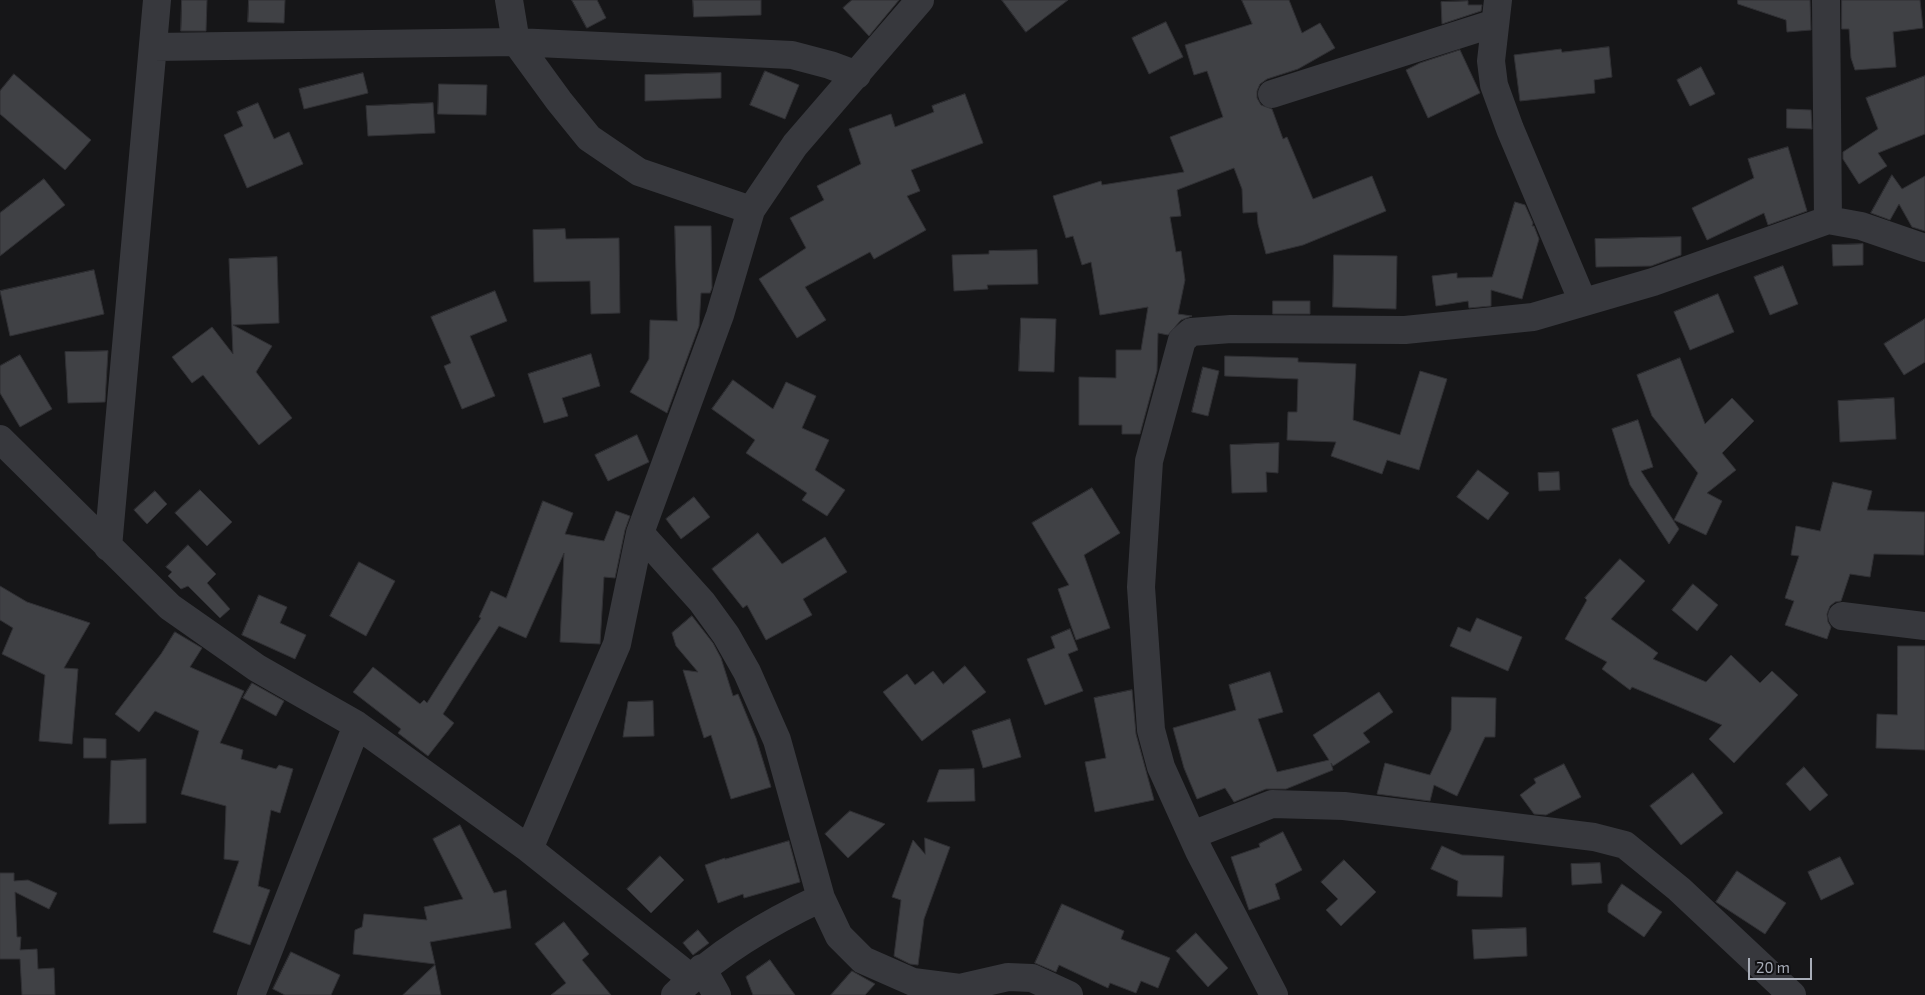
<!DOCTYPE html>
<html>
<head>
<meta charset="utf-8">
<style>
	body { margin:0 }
	#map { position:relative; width:1925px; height:995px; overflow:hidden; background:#161618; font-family:"Exo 2",sans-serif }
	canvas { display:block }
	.scale { position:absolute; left:1748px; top:958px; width:64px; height:22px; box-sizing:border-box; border:2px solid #a8adb8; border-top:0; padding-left:6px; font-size:15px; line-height:18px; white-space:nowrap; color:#a8adb8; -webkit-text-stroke:4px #111113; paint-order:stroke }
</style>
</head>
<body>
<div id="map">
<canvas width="1925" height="995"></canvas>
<div class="scale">20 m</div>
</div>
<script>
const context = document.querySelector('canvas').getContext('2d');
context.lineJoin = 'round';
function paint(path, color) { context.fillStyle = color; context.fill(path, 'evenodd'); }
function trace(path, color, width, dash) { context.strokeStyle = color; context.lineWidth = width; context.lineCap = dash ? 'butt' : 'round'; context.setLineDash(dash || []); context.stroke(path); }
const building = new Path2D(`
	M182 0H207L206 31H181Z
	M249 0H285L284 23 248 22Z
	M572 0H597L606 18 587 28Z
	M693 0H761V15L694 17Z
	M852 0H899L869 36 843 8Z
	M1002 0H1068L1026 32Z
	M1242 0H1289L1302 33 1320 23 1335 48 1298 69 1267 79 1260 84 1257 91V98L1261 105 1272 109 1283 139 1287 137 1313 199 1372 176 1386 211 1303 245 1266 254 1258 224 1257 212 1243 213 1242 189 1234 168 1177 190 1181 216 1170 217 1176 252 1181 251 1185 280 1178 314 1192 316 1181 320 1168 335 1158 333 1157 371 1140 434H1122V425H1079V377L1116 378V350H1141L1148 307 1100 315 1091 262 1082 265 1073 236 1066 238 1053 196 1101 181 1102 185 1184 172 1170 137 1223 117 1207 71 1194 75 1185 45 1252 24Z
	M1738 0H1810L1811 30 1787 32 1786 20 1738 4Z
	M1842 0H1920L1923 28 1893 32 1896 67 1855 70 1851 58 1849 29H1842Z
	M1468 1V5H1482L1481 11 1442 24 1441 2Z
	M1166 22 1183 57 1149 74 1132 38Z
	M1609 47 1612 77 1594 80 1595 93 1520 101 1514 55 1561 49 1562 52Z
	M1460 50 1480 93 1428 118 1406 70 1420 63Z
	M1701 67 1715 94 1690 106 1677 80Z
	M765 71 799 85 785 119 750 105Z
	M363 73 368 93 304 109 299 89Z
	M721 73V98L645 101V75Z
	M14 74 91 140 65 170 0 114V91Z
	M1925 76V134L1878 153 1887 166 1859 184 1843 159V152L1878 129 1866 98Z
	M439 84 487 85 486 115 438 114Z
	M965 94 983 143 911 170 920 191 907 196 926 230 874 259 870 252 805 287 826 320 797 338 759 279 806 248 790 218 824 200 817 186 861 164 849 129 891 114 895 127 934 112 932 106Z
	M258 103 274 139 289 132 303 164 247 188 224 135 243 126 237 112Z
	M433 103 435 133 368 136 366 106Z
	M1787 109 1811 110 1812 129 1787 128Z
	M1788 147 1807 211 1768 225 1764 213 1707 240 1692 208 1754 178 1748 159Z
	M1892 175 1902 189 1925 176V231L1912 227 1899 204 1890 220 1871 213Z
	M44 179 65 205 0 256V213Z
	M1515 202 1525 205 1533 223 1532 226H1534L1539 239 1522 299 1491 290V306L1469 308 1468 301 1436 306 1432 276 1457 273V278L1492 277Z
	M675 226H711L712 288 710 293H701L699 326 667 413 630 392 649 359 650 320 677 321Z
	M565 229 566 239 619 238 620 313 591 314 590 281 534 282 533 230Z
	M1681 237V255L1651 266 1596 267 1595 239Z
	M1863 244V265L1833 266 1832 245Z
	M1037 250 1038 284 987 285 988 289 954 291 952 255 989 254V251Z
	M1334 255 1397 256 1396 309 1333 307Z
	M277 257 279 323 233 325 272 346 256 372 292 418 259 445 203 375 192 383 172 357 212 327 233 354 229 259Z
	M1783 266 1798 304 1770 315 1754 277Z
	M94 270 104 314 10 336 0 291Z
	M495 291 507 321 470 336 495 396 462 409 444 366 451 363 431 317Z
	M1718 294 1734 332 1690 350 1674 312Z
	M1273 301H1310V314H1273Z
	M1021 318 1056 319 1054 372 1019 371Z
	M1925 319V362L1904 375 1884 344Z
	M108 351 105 402 68 403 65 352Z
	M591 354 600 386 562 398 568 416 544 423 528 374Z
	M20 355 52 409 20 427 0 393V366Z
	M1225 356 1298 358V362L1356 364 1353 420 1400 435 1420 371 1447 379 1419 470 1387 460 1382 474 1331 456 1336 442 1287 440 1288 412H1297L1298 379 1225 376Z
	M1680 358 1705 424 1732 398 1754 421 1722 453 1736 470 1707 493 1722 501 1706 535 1674 520 1698 473 1652 416 1637 375Z
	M1203 367 1219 371 1208 416 1192 412Z
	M733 380 773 409 786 382 816 396 802 428 829 440 815 470 845 490 827 516 802 500 807 493 746 453 755 440 712 409Z
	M1894 398 1896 439 1840 442 1838 401Z
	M1638 420 1653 467 1641 471 1679 529 1669 544 1630 485 1612 429Z
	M637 435 649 462 608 481 595 455Z
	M1279 443 1278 473 1266 472 1267 492 1232 493 1230 445Z
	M1478 470 1509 493 1488 520 1457 497Z
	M1559 472 1560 490 1539 491 1538 473Z
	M1833 482 1872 491 1867 510 1925 512 1924 555 1874 554 1870 577 1850 574 1841 601 1835 602 1830 606 1827 614 1828 622 1831 627 1827 639 1785 625 1794 601 1785 598 1799 556 1791 555 1796 526 1820 531Z
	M1092 488 1120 533 1084 555 1110 628 1076 640 1058 589 1069 585 1032 523Z
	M200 490 232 522 207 546 175 513Z
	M155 491 167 504 147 524 134 510Z
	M694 497 710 517 681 539 666 519Z
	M543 501 573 513 565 534 604 541 616 511 630 516 625 530 615 578 604 577 600 644 560 642 564 553 526 638 499 626 443 714 454 723 428 756 398 733 401 729 353 692 373 667 420 704 424 700 427 703 481 618 479 617 491 591 506 598Z
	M758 533 782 564 825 537 847 572 803 599 812 615 766 640 747 605 743 608 712 569Z
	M188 545 216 574 207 583 230 609 220 618 188 586 181 589 168 576 172 572 166 567Z
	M1620 559 1645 581 1611 619 1658 653 1653 659 1706 682 1731 655 1760 683 1772 671 1798 695 1734 763 1709 739 1722 725 1632 687 1630 690 1602 669 1607 662 1565 639 1587 600 1585 598Z
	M359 562 395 581 366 636 330 616Z
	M1693 584 1718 605 1697 631 1672 610Z
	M0 586 27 602 90 623 64 668 78 669 72 744 39 741 45 675 2 654 13 628 0 620Z
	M259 595 287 607 280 623 306 635 295 659 242 635Z
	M692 616 713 643 721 658 733 696 738 694 756 738 771 787 731 799 711 735 704 738 683 670 698 672 676 646 672 633Z
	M1477 618 1522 637 1508 671 1450 646 1458 627 1470 632Z
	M1070 629 1078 650 1068 654 1083 691 1045 705 1027 659 1055 648 1051 637Z
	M175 632 202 648 190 667 244 691 220 743 243 750 241 759 276 769 279 765 293 769 280 813 271 810 258 886 270 890 250 945 213 932 239 861 224 859 226 806 181 794 199 731 155 711 139 732 115 714 161 654Z
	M1898 646H1925V750L1876 748 1877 714 1897 715Z
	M965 666 986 692 922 741 883 692 907 674 915 685 933 671 943 684Z
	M1270 672 1283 712 1258 719 1277 772 1329 760 1313 735 1379 692 1393 712 1363 733 1370 742 1333 766 1331 763 1333 770 1286 789H1266L1234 802 1225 788 1197 799 1184 768 1173 728 1236 710 1229 685Z
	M252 683 284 701 276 716 243 698Z
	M1132 690 1136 734 1154 800 1095 812 1085 762 1106 758 1094 698Z
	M1452 697 1496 698 1495 737H1485L1457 796 1434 785 1430 801 1377 794 1385 763 1430 775 1451 730Z
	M653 701 654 736 623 737 628 702Z
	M1010 719 1021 757 983 768 972 731Z
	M84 738 106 739V758H84Z
	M146 759V823L109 824 111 761Z
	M1564 764 1581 797 1546 815 1534 814 1520 795 1536 783 1534 779Z
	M1804 767 1828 795 1810 811 1786 784Z
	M974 769 975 801 927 802 939 770Z
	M1693 773 1723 813 1681 845 1650 806Z
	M850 811 885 824 848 858 825 834Z
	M460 825 494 893 506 890 511 928 430 942 435 964 353 954 355 930 362 927 364 914 427 920 424 907 463 899 433 839Z
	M1283 832 1302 870 1275 884 1280 899 1249 910 1231 857 1260 847 1259 844Z
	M925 838 950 847 924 919 918 965 910 964 894 956 901 900 892 897 913 840 925 854Z
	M789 841 800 882 744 898 743 894 718 903 705 865 725 858V859Z
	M1442 846 1462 855 1504 856 1502 897 1457 896 1458 881 1431 869Z
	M660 856 684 880 651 913 627 889Z
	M1840 857 1854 884 1821 900 1808 872Z
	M1344 860 1376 892 1341 926 1326 910 1338 899 1321 882Z
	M1600 863 1602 883 1572 885 1571 864Z
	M1737 871 1786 903 1765 934 1716 902Z
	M0 873H14V881L28 880 57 893 49 909 15 892 17 937H21L20 950 37 949 38 969 54 968 55 995H22L20 959H0Z
	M1622 884 1662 912 1644 937 1608 912V905Z
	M1062 904 1124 931 1121 939 1170 958 1158 988 1141 981 1136 993 1110 983 1108 988 1059 965 1056 972 1035 963Z
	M564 922 589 954 582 960 611 995H551L566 983 535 944Z
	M1526 928 1527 956 1474 959 1472 930Z
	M698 930 709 943 693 955 683 943Z
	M1196 933 1228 968 1208 987 1176 951Z
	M291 952 340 975 331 995H285L273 989Z
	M770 960 795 995H753L746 977Z
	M435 965 441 995H403Z
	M852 971 875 984 865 995H831Z`);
paint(building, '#404145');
trace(building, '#303034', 1);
trace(new Path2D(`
	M509 0 516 42 559 101 589 138 639 172 751 210
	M1498 0 1491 61 1494 85 1510 129 1583 302
	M1826 0 1828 220
	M154 47 516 42 792 55 830 65 857 75
	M1272 94 1495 23
	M0 439 170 607 257 668 357 725 529 849 691 978
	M640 533 702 602 726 635 747 672 777 740 821 898 839 936 863 960 913 982 960 988 1008 977 1032 978 1069 995
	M108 547 157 0
	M1842 616 1925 626
	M1192 835 1272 804 1344 806 1594 837 1625 845 1679 889 1792 995
	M529 849 617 644 640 533 720 315 751 210 795 145 920 0
	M702 968 717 995
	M251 995 357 725
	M675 995C716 953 768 923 821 898
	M1274 995 1199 851 1161 767 1151 730 1141 587 1149 461 1182 340 1191 332 1231 329 1405 330 1533 317 1653 282 1828 220 1861 226 1925 248`), '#37383d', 28);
</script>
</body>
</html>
